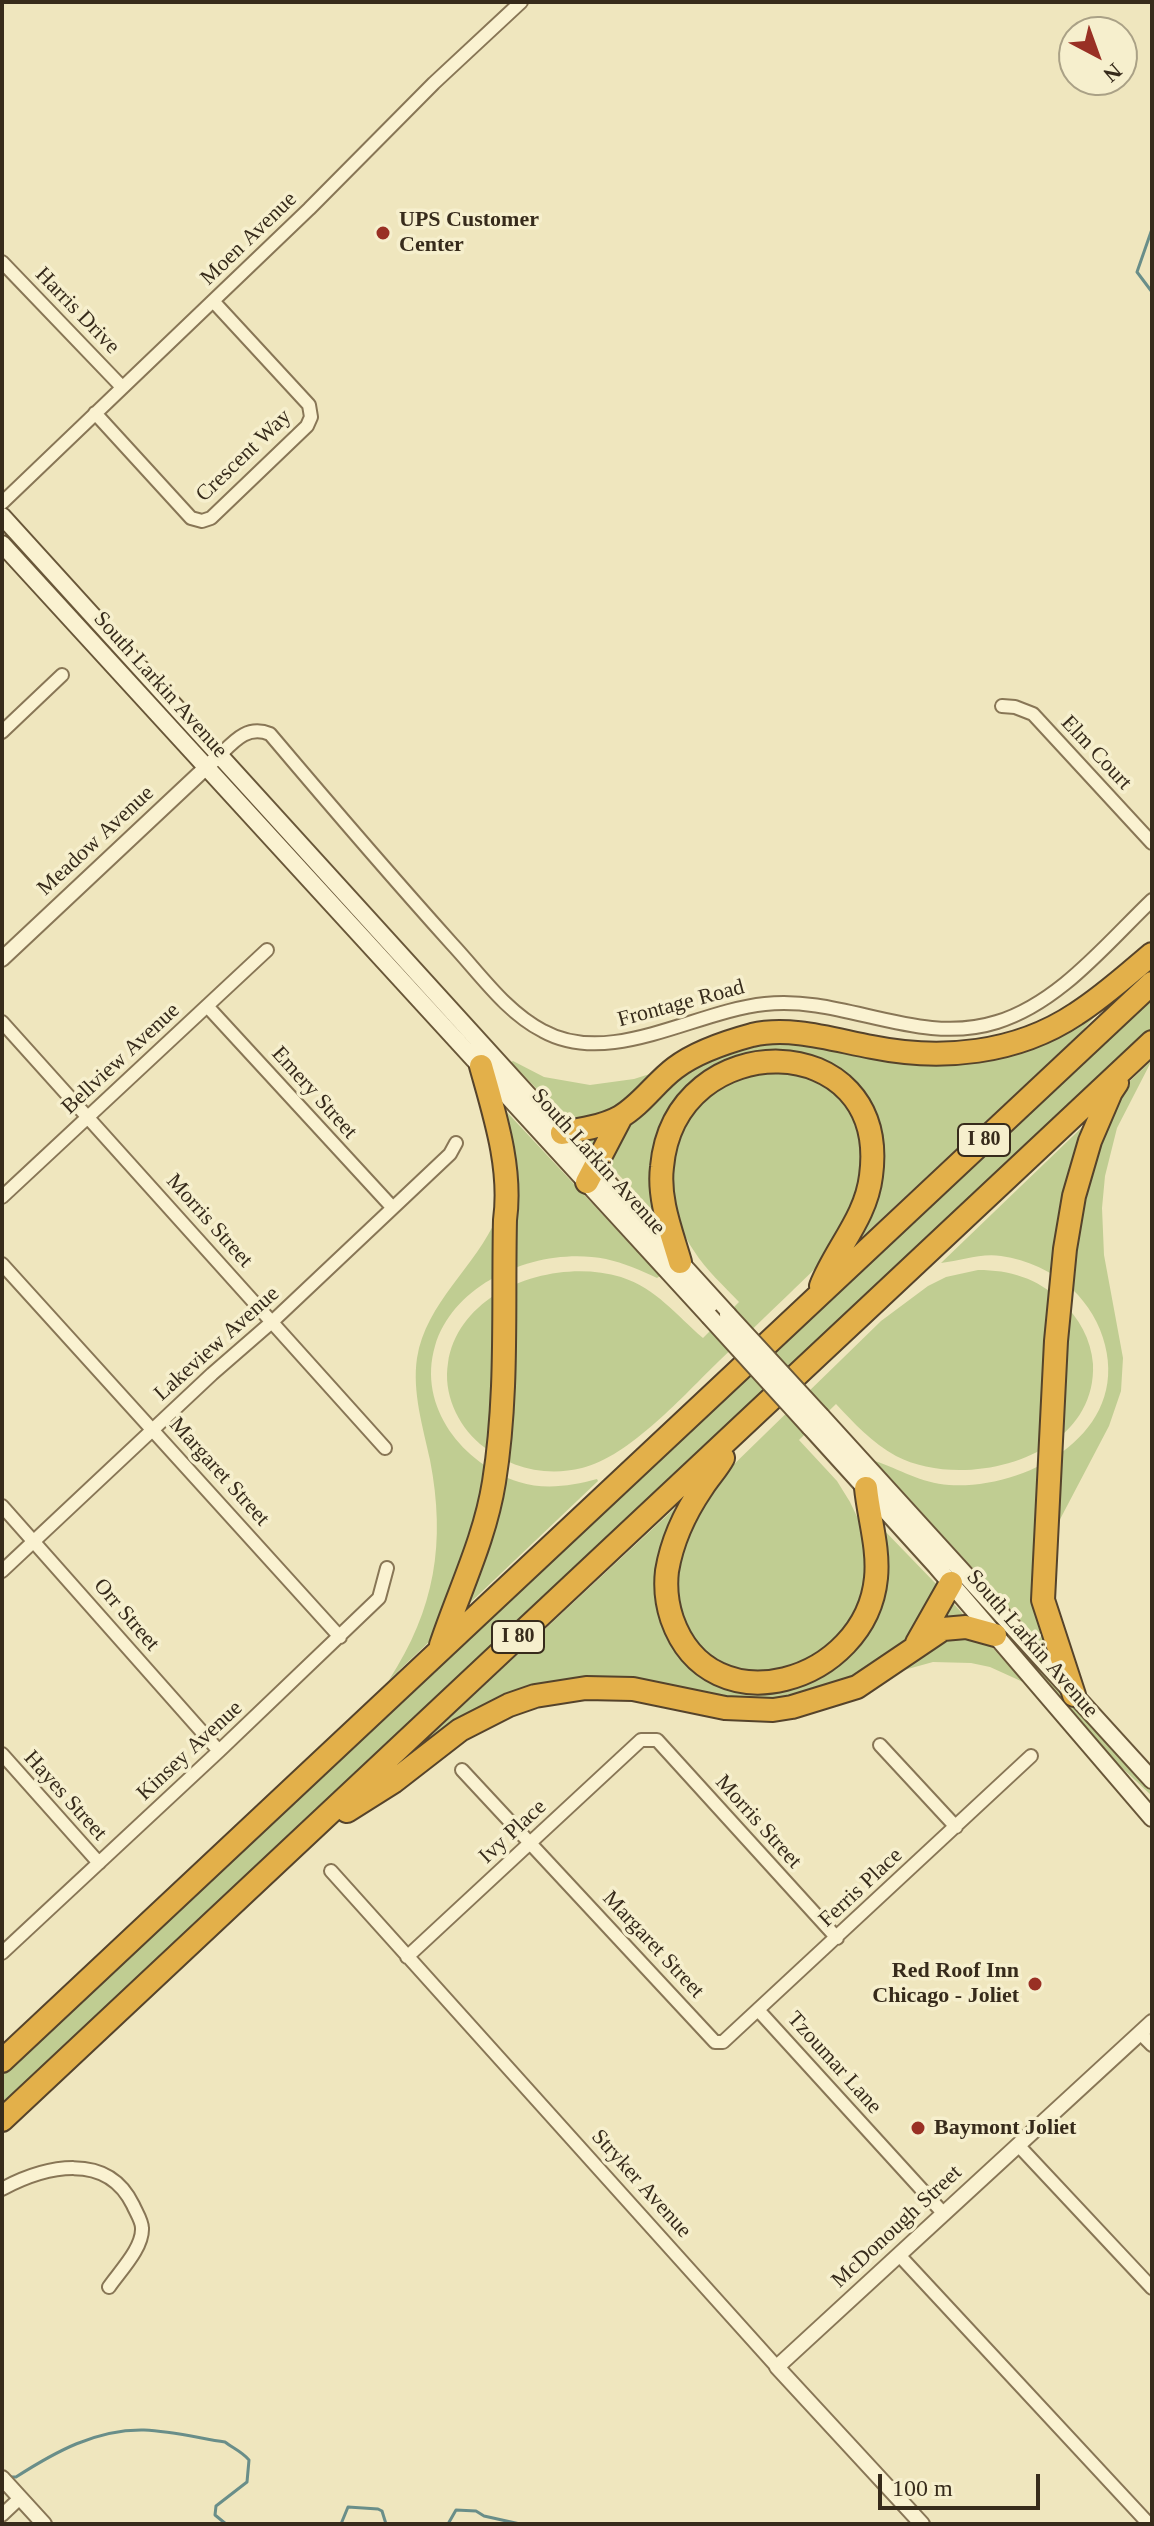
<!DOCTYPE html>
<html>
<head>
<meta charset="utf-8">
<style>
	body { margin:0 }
	#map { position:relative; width:1154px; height:2526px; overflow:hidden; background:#efe6be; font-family:"Times New Roman",serif }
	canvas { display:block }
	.frame { position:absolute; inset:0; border:4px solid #372b1b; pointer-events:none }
	.north { position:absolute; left:1058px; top:16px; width:80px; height:80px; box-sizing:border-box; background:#f6efcd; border:2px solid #aaa186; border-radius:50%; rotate:139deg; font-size:22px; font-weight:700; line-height:32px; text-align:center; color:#372b1b }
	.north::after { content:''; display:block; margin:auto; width:28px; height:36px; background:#993024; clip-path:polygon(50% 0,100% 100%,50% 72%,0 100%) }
	.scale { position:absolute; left:878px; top:2474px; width:162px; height:36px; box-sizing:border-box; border:4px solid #372b1b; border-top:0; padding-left:10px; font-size:24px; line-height:28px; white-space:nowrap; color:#372b1b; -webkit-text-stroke:6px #f6efcd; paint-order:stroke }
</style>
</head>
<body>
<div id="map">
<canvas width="1154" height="2526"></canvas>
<div class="frame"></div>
<div class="north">N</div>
<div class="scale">100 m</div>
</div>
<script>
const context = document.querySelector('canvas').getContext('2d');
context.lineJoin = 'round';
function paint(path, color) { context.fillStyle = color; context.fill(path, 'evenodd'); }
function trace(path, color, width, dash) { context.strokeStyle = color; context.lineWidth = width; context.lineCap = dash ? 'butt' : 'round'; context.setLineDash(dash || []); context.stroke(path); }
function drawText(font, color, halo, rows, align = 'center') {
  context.font = font + ' "Times New Roman",serif'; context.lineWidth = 7; context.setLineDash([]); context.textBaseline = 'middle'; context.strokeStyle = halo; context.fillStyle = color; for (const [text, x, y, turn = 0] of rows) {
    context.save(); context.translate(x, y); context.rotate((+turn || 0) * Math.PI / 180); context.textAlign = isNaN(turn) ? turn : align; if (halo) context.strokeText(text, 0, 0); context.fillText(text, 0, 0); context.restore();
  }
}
paint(new Path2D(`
	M1152 996V1031L179 1941 161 1955 155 1966 2 2109V2073L258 1833 274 1822 278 1815Z
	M1105 1005 1080 1033 847 1251 876 1135 807 1058 688 1093 659 1217 511 1062 513 1061 544 1077 590 1085 634 1079 722 1051 774 1038 926 1061Z
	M1152 1060 1117 1128 1105 1176 1102 1208 1104 1255 1123 1358 1121 1391 1109 1426 1056 1527 1046 1640 1042 1644 875 1461C899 1469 921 1483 949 1485 1025 1490 1128 1435 1105 1345 1100 1324 1088 1304 1072 1289 1052 1271 1028 1260 1001 1256 980 1253 961 1261 941 1263Z
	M769 1071C780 1072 794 1071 805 1075 855 1091 870 1149 857 1195 852 1213 840 1233 830 1249 820 1266 803 1280 789 1294 766 1316 743 1338 719 1361 685 1394 629 1457 582 1468 545 1477 509 1468 480 1444 457 1424 443 1393 448 1363 459 1289 556 1257 621 1277 657 1289 676 1315 703 1338L739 1302C724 1286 706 1270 694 1251 655 1190 667 1116 733 1081 744 1076 757 1074 769 1071Z
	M503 1108 660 1276 657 1278C640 1270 624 1263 606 1259 542 1246 455 1279 435 1346 417 1407 463 1464 519 1482 544 1490 572 1486 597 1479L598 1481 389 1680C435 1609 446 1543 430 1460 423 1427 412 1392 417 1358 426 1302 476 1267 497 1217 504 1199 502 1131 503 1108Z
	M978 1270C1010 1270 1037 1278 1061 1301 1079 1318 1091 1339 1093 1364 1097 1458 965 1492 896 1456 872 1443 854 1423 836 1404L799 1440 837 1481 850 1502 862 1527 868 1556 867 1584 851 1621 839 1637 823 1652 791 1668 758 1674 722 1665 697 1647 681 1620 674 1586 688 1525 725 1473 881 1321 928 1286 946 1277Z
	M691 1493 662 1603 734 1686 849 1650 879 1525 938 1586 1023 1682 990 1667 971 1663 933 1662 803 1698 762 1704 588 1682 398 1766Z
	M990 1613 1152 1790V1796L1103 1750 987 1615Z`), '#c0cd92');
trace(new Path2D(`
	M1152 229 1137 272 1152 292
	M11 2477H16C55 2452 96 2429 144 2430 171 2431 199 2438 225 2442 234 2449 241 2451 249 2460L247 2482 216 2506 215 2515 226 2524
	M341 2524 348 2507 378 2509 382 2511 386 2524
	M448 2524 456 2510 476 2511 484 2516 520 2524`), '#698e89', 3);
const minor = new Path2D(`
	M2 262 122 387
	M95 413 191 518 202 521 211 518 307 426 311 417 309 405 213 301
	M2 503 309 209 434 83 521 2
	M1002 706 1015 707 1033 714 1152 843
	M2 732 62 675
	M220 755C235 740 248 725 270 734 330 805 390 875 452 944 480 974 506 1012 543 1031 610 1068 695 1011 765 1004 843 995 918 1047 997 1022 1059 1003 1106 944 1152 900
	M207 1006 392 1207
	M2 1022 385 1448
	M2 1197 267 950
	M2 1264 340 1637
	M2 1506 219 1751
	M2 1571 212 1374 273 1321 450 1154 456 1143
	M880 1745 956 1827
	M2 1754 99 1863
	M462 1770 715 2042H723L1031 1756
	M331 1871 777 2367
	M2 1953 219 1751 379 1598 387 1568
	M407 1957 641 1740H657L837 1938
	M759 2011 944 2214
	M1140 2033 1152 2045
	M1018 2145 1152 2288
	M2 2189C45 2166 107 2151 133 2205 136 2212 142 2221 142 2228 143 2248 120 2271 109 2287
	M899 2255 1149 2524
	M2 2515 20 2498`);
const tertiary = new Path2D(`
	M2 959 214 760
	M2 2478 44 2524
	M922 2524 777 2367 1152 2022`);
const secondary = new Path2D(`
	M2 516 728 1315
	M2 544 709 1316
	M821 1416 1152 1780
	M810 1427 936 1566 1152 1818`);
const motorway = new Path2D(`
	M562 1133C580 1130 604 1126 620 1117 641 1105 656 1082 675 1068 696 1052 726 1042 752 1035 791 1026 834 1040 872 1047 941 1061 1016 1054 1076 1014 1103 997 1127 975 1152 954
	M587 1182 621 1117
	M680 1262C671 1231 658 1199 662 1167 675 1024 891 1026 871 1176 866 1218 836 1248 821 1286
	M723 1458C717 1469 709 1477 702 1488 685 1513 672 1541 667 1571 665 1588 667 1604 672 1619 711 1730 866 1682 876 1578 879 1548 869 1518 866 1488
	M917 1643 951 1583
	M441 1645C459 1591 485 1539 494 1482 508 1395 503 1307 505 1220 512 1168 495 1116 481 1066
	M1074 1695 1043 1600 1056 1341 1065 1249 1074 1196 1090 1141 1111 1092 1117 1083
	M347 1811 393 1782 460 1730 509 1705 535 1696 586 1688 633 1689 725 1708 773 1710 792 1707 857 1687 943 1629 966 1627 995 1635
	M2 2061 1152 983
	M2 2120 1152 1042`);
trace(minor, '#887656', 16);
trace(tertiary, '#887656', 18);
trace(secondary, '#695739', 20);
trace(motorway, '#55432b', 26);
trace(minor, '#faf2d1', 12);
trace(tertiary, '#faf2d1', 14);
trace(secondary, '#faf2d1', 16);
trace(motorway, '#e3b04a', 22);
const secondaryBridge = new Path2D(`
	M728 1315 821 1416
	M709 1316 810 1427`);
trace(secondaryBridge, '#695739', 20, []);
trace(secondaryBridge, '#faf2d1', 16);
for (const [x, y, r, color] of [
	[383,233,8,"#993024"],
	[1035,1984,8,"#993024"],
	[918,2128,8,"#993024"]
]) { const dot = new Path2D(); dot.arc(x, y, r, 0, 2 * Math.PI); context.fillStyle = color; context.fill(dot); trace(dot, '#f6efcd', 3); }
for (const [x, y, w] of [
	[984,1140,52],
	[518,1637,52]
]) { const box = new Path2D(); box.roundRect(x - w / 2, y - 16, w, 32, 6); context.fillStyle = '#f6efcd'; context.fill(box); trace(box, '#372b1b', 2); }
drawText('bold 20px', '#372b1b', null, [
	["I 80",984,1140],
	["I 80",518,1637]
]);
drawText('bold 22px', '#372b1b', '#f6efcd', [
	["UPS Customer",399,220],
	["Center",399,245],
	["Red Roof Inn",1019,1971,"right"],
	["Chicago - Joliet",1019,1996,"right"],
	["Baymont Joliet",934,2128]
], 'left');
drawText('22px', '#372b1b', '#f6efcd', [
	["Moen Avenue",249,239,-44],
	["Harris Drive",77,311,46],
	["Crescent Way",244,456,-44],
	["South Larkin Avenue",160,685,48],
	["Elm Court",1096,753,47],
	["Meadow Avenue",96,841,-43],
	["Frontage Road",681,1004,-15],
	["Bellview Avenue",121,1059,-43],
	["Emery Street",314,1093,48],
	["South Larkin Avenue",598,1162,48],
	["Morris Street",209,1221,48],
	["Lakeview Avenue",217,1344,-42],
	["Margaret Street",219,1472,48],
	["Orr Street",126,1615,49],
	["South Larkin Avenue",1032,1644,49],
	["Kinsey Avenue",190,1751,-43],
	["Hayes Street",65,1796,48],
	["Morris Street",758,1822,48],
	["Ivy Place",513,1832,-43],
	["Ferris Place",861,1888,-43],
	["Margaret Street",653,1945,47],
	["Tzoumar Lane",834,2063,48],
	["Stryker Avenue",641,2184,48],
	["McDonough Street",897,2227,-43]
]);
</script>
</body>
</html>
